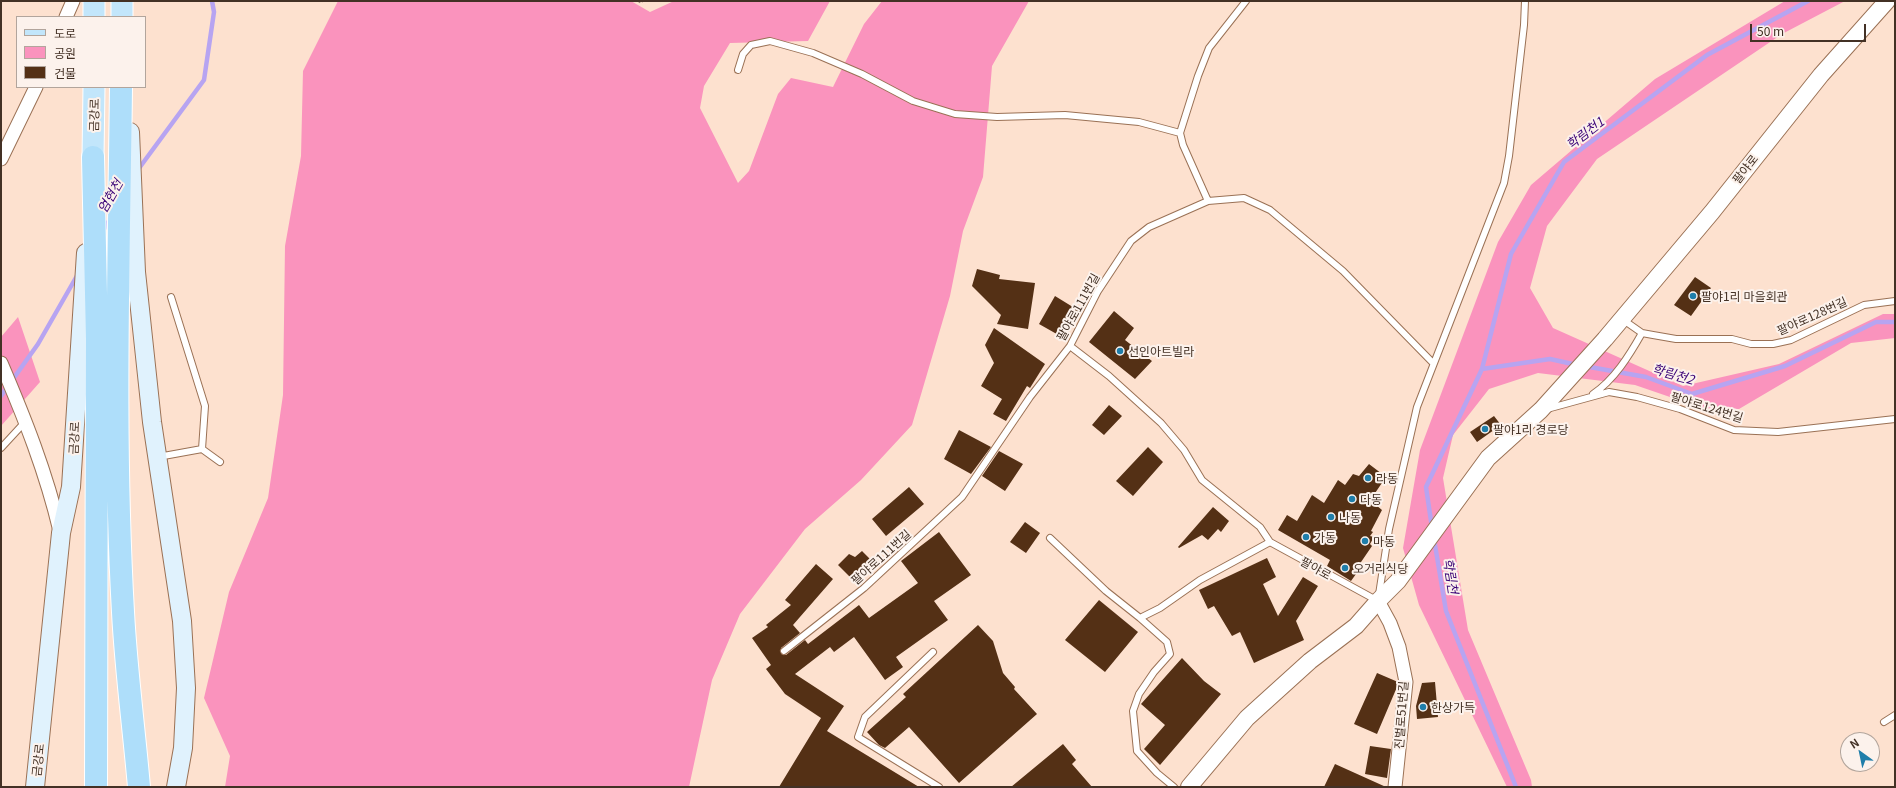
<!DOCTYPE html>
<html>
<head>
<meta charset="utf-8">
<style>
	body { margin:0 }
	#map { position:relative; width:1896px; height:788px; overflow:hidden; background:#fde1cf; font-family:Georgia,"Noto Sans KR",serif }
	canvas { display:block }
	.frame { position:absolute; inset:0; border:2px solid #433125; pointer-events:none }
	.legend { position:absolute; left:16px; top:16px; width:130px; height:72px; box-sizing:border-box; background:#fcf2ec; border:1px solid #b2a59c; margin:0; padding:5px 7px; list-style:none; font-size:12px; color:#433125 }
	.legend li { display:flex; align-items:center; gap:8px; height:20px }
	.legend b { width:20px; border:1px solid #b2a59c }
	.north { position:absolute; left:1840px; top:732px; width:40px; height:40px; box-sizing:border-box; background:#fcf2ec; border:1px solid #b2a59c; border-radius:50%; rotate:327deg; font-size:11px; font-weight:700; line-height:16px; text-align:center; color:#433125 }
	.north::after { content:''; display:block; margin:auto; width:14px; height:18px; background:#1f7eaa; clip-path:polygon(50% 0,100% 100%,50% 72%,0 100%) }
	.scale { position:absolute; left:1750px; top:24px; width:116px; height:18px; box-sizing:border-box; border:2px solid #433125; border-top:0; padding-left:5px; font-size:12px; line-height:14px; white-space:nowrap; color:#433125; -webkit-text-stroke:3px #fcf2ec; paint-order:stroke }
</style>
</head>
<body>
<div id="map">
<canvas width="1896" height="788"></canvas>
<div class="frame"></div>
<ul class="legend">
<li><b style="height:5px;background:#c2e6fb"></b>도로</li>
<li><b style="height:11px;background:#fa93bd"></b>공원</li>
<li><b style="height:11px;background:#543015"></b>건물</li>
</ul>
<div class="north">N</div>
<div class="scale">50 m</div>
</div>
<script>
const context = document.querySelector('canvas').getContext('2d');
context.lineJoin = 'round';
function paint(path, color) { context.fillStyle = color; context.fill(path, 'evenodd'); }
function trace(path, color, width, dash) { context.strokeStyle = color; context.lineWidth = width; context.lineCap = dash ? 'butt' : 'round'; context.setLineDash(dash || []); context.stroke(path); }
function drawText(font, color, halo, rows, align = 'center') {
  context.font = font + ' Georgia,"Noto Sans KR",serif'; context.lineWidth = 4; context.setLineDash([]); context.textBaseline = 'middle'; context.strokeStyle = halo; context.fillStyle = color; for (const [text, x, y, turn = 0] of rows) {
    context.save(); context.translate(x, y); context.rotate((+turn || 0) * Math.PI / 180); context.textAlign = isNaN(turn) ? turn : align; if (halo) context.strokeText(text, 0, 0); context.fillText(text, 0, 0); context.restore();
  }
}
paint(new Path2D(`
	M338 1H631L650 12 674 1H830L808 41 730 43 704 86 700 108 738 183 749 171 778 94 791 78 833 87 864 24 882 1H1029L992 66 983 177 963 231 950 296 912 425 861 480 805 529 740 614 712 680 689 787H225L230 756 204 698 229 592 268 498 283 395 285 246 301 156 303 71Z
	M1785 1H1845L1782 34 1597 159 1547 226 1530 288 1553 328 1683 386 1779 364 1883 314H1895V338L1851 343 1739 409 1702 408 1635 385 1538 373 1489 389 1453 435 1443 478 1468 630 1531 780 1532 787H1507L1419 605 1403 548 1420 450 1498 242 1531 185 1655 79Z
	M18 317 40 382 1 426V337Z`), '#fa93bd');
trace(new Path2D(`
	M137 171 204 80 214 12 212 1
	M103 231 111 217
	M1584 366 1646 377 1692 394 1785 366 1876 322H1895
	M1482 369 1550 359 1577 365
	M1 396 38 344 78 274
	M1432 528 1426 487 1482 369 1511 254 1564 162 1707 55 1808 1
	M1434 539 1446 611 1516 787`), '#b7a4f1', 4.5);
paint(new Path2D(`
	M977 269 1000 275 999 279 1035 283 1028 329 997 324 1001 315 972 286Z
	M1695 277 1711 288 1691 316 1674 305Z
	M1055 296 1081 312 1062 337 1039 324Z
	M1114 311 1134 328 1125 340 1152 361 1135 379 1089 342Z
	M994 328 1045 364 1030 388 1027 386 1006 421 993 414 1002 399 981 386 994 363 985 345Z
	M1109 405 1122 416 1104 435 1092 425Z
	M1494 416 1501 425 1477 442 1470 432Z
	M959 430 991 447 971 474 944 459Z
	M1148 447 1163 462 1133 496 1116 481Z
	M999 451 1023 464 1005 491 982 476Z
	M1369 464 1386 477 1371 499 1377 502 1376 505 1382 510 1371 531 1373 532 1370 536 1374 537 1370 544 1372 546 1359 565 1361 567 1351 581 1327 566 1330 560 1278 530 1287 515 1297 521 1312 495 1324 503 1338 480 1345 485 1353 474 1359 476Z
	M909 487 924 504 886 536 872 519Z
	M1213 507 1229 521 1221 532 1218 529 1208 540 1202 535 1179 548 1178 547Z
	M1025 522 1040 533 1026 553 1010 542Z
	M939 532 971 575 934 601 948 620 896 657 903 667 885 680 854 637 834 652 830 647 795 674 844 706 827 731 919 787H779L821 718 785 694 766 669 771 665 752 638 768 627 766 625 791 605 785 600 816 564 833 579 793 625 800 633 781 648V654L786 655 805 640 808 644 859 605 869 618 918 583 901 561Z
	M862 551 873 562 854 581 838 565 849 554 855 557Z
	M1267 558 1276 577 1263 584 1278 616 1303 577 1318 586 1296 621 1304 640 1254 663 1240 632 1232 636 1214 606 1208 609 1199 590Z
	M1099 600 1138 632 1105 672 1065 640Z
	M978 625 993 641 1003 673 1015 687 1014 689 1037 714 959 783 909 727 885 748 879 745 867 732 906 697 903 694Z
	M1182 658 1204 681 1221 694 1160 765 1144 749 1165 725 1141 704Z
	M1377 673 1398 682 1397 687 1377 734 1354 724Z
	M1435 682 1438 717 1417 719 1416 706 1422 683Z
	M1063 744 1076 760 1072 764 1092 787H1011Z
	M1370 746 1391 749 1387 778 1365 774Z
	M1335 764 1386 787H1324Z`), '#543015');
const service = new Path2D(`
	M738 70 743 54 751 45 770 41 813 53 862 74 913 101 955 114 997 117 1065 115 1139 122 1180 133
	M1208 201 1183 145 1180 133 1198 76 1209 48 1246 1
	M1622 319 1642 333 1653 335 1676 339H1732L1751 344H1773L1791 340 1864 305 1895 301
	M1070 346 1109 376 1161 423 1184 450 1202 480 1260 527 1270 542 1378 601 1389 529 1417 407 1504 183 1509 156 1524 25 1525 1
	M1593 394C1614 380 1629 356 1642 333
	M1547 409 1609 392 1637 397 1680 409 1734 430 1778 432 1895 419
	M1 448 25 422
	M202 449 220 462
	M158 457 202 449 205 406 171 297
	M1050 538 1106 591 1140 618 1160 608 1200 580 1270 542
	M1140 618 1167 642 1170 654 1154 672 1139 694 1133 711 1137 751 1157 773 1174 787
	M784 651 864 588 962 497 1030 397 1070 346 1098 291 1131 241 1149 227 1208 201 1244 198 1270 210 1343 271 1433 363
	M933 652 865 717 858 737 939 787
	M1884 722 1895 715`);
const minor = new Path2D(`
	M66 17 73 1
	M1 159 36 87
	M1 363C25 419 46 472 60 531
	M1378 601 1390 623 1399 647 1406 682 1395 787`);
const tertiary = new Path2D(`
	M1189 787 1247 718 1310 661 1356 626 1378 601 1398 581 1488 458 1541 410 1605 339 1712 212 1821 75 1887 1`);
const secondary = new Path2D(`
	M130 132 136 272 152 422 182 621 186 688 183 748 176 787
	M35 787 61 533 71 487 86 253`);
const primary = new Path2D(`
	M94 1V17
	M122 17V1
	M93 157 94 87`);
const trunk = new Path2D(`
	M121 87C119 262 113 437 123 612 126 670 134 729 139 787
	M93 157 97 339 96 787`);
trace(service, '#9a7155', 8);
trace(minor, '#9a7155', 15);
trace(tertiary, '#9a7155', 18);
trace(secondary, '#9a7155', 20);
trace(primary, '#fff', 23);
trace(trunk, '#fff', 24);
trace(new Path2D(`
	M639 1 641 3 642 1`), '#9a8375', 2.5, [2, 2]);
trace(service, '#fff', 6);
trace(minor, '#fff', 13);
trace(tertiary, '#fff', 16);
trace(secondary, '#e0f2fd', 18);
trace(primary, '#c2e6fb', 21);
trace(trunk, '#aedefa', 22);
for (const [x, y, r, color] of [
	[1693,296,4,"#1f7eaa"],
	[1120,351,4,"#1f7eaa"],
	[1485,429,4,"#1f7eaa"],
	[1368,478,4,"#1f7eaa"],
	[1352,499,4,"#1f7eaa"],
	[1331,517,4,"#1f7eaa"],
	[1306,537,4,"#1f7eaa"],
	[1365,541,4,"#1f7eaa"],
	[1345,568,4,"#1f7eaa"],
	[1423,707,4,"#1f7eaa"]
]) { const dot = new Path2D(); dot.arc(x, y, r, 0, 2 * Math.PI); context.fillStyle = color; context.fill(dot); trace(dot, '#fcf2ec', 1.5); }
drawText('12px', '#433125', '#fcf2ec', [
	["금강로",94,115,-89],
	["팔야로",1745,169,-52],
	["팔야로111번길",1078,307,-61],
	["팔야로128번길",1812,316,-24],
	["팔야로124번길",1707,407,17],
	["금강로",74,438,-87],
	["팔야로111번길",881,557,-42],
	["팔야로",1316,568,29],
	["진벌로51번길",1401,715,-86],
	["금강로",38,760,-84]
]);
drawText('12px', '#433125', '#fcf2ec', [
	["팔야1리 마을회관",1701,296],
	["선인아트빌라",1128,351],
	["팔야1리 경로당",1493,429],
	["라동",1376,478],
	["다동",1360,499],
	["나동",1339,517],
	["가동",1314,537],
	["마동",1373,541],
	["오거리식당",1353,568],
	["한상가득",1431,707]
], 'left');
drawText('italic 13px', '#380076', '#fcf2ec', [
	["학림천1",1585,133,-37],
	["엄현천",110,196,-60],
	["학림천2",1673,374,16],
	["학림천",1451,576,81]
]);
</script>
</body>
</html>
